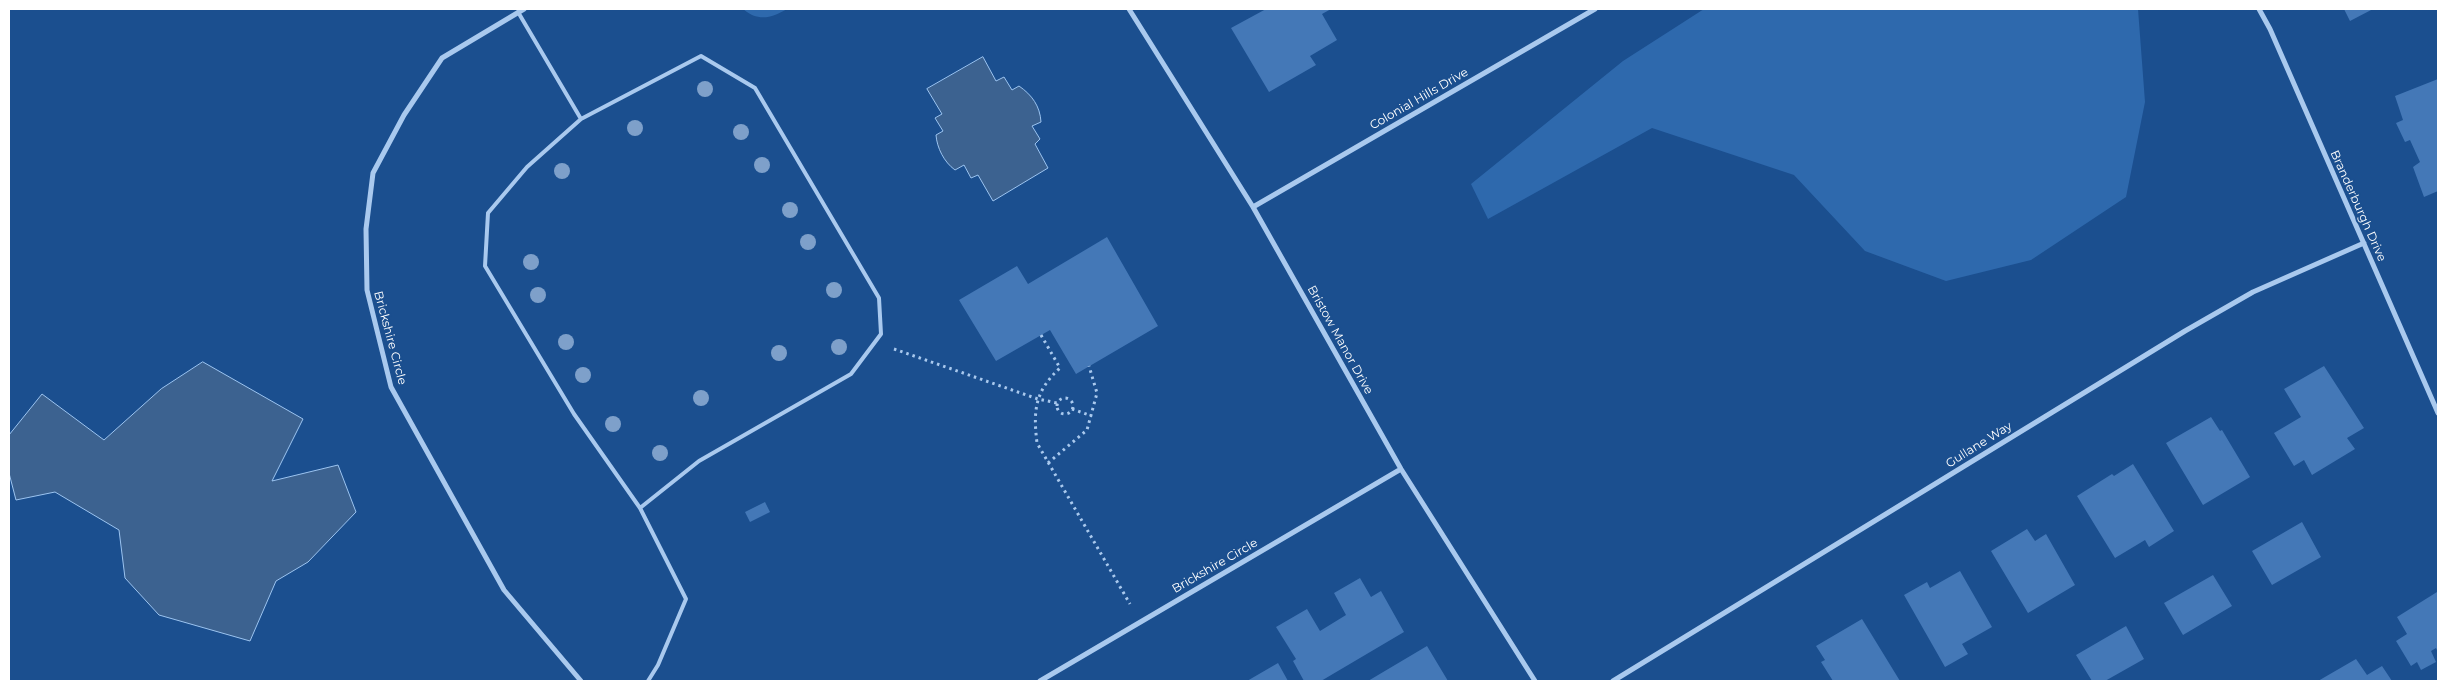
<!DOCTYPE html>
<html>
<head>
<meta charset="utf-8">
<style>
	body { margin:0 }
	#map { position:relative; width:2447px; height:690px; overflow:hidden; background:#1b4f8f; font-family:Montserrat,sans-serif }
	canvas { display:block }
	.frame { position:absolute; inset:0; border:10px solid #fff; pointer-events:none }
</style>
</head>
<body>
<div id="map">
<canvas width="2447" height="690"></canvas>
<div class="frame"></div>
</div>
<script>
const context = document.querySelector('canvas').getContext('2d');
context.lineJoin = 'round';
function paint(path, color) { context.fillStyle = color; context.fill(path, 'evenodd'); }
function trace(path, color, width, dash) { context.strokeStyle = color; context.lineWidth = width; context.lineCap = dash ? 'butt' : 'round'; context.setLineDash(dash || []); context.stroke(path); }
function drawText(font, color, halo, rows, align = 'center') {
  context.font = font + ' Montserrat,sans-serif'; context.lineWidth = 4; context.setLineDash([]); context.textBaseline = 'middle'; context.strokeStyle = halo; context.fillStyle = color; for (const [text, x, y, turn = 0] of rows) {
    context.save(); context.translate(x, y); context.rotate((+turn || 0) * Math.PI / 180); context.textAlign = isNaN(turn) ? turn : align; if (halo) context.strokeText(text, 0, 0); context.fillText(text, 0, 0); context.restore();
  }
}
paint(new Path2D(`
	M743 9H787C772 18 758 22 743 9Z
	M1704 9H2138L2145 102 2126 197 2031 260 1946 281 1865 251 1794 175 1652 128 1488 219 1471 184 1623 61Z`), '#2e69ad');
const water = new Path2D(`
	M983 57 996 81 1004 77 1012 90 1019 86C1032 95 1040 106 1041 122L1032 126 1040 139 1035 144 1048 168 993 201 978 175 971 178 964 165 955 170C944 162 937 148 936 135L943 131 935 118 942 114 927 89Z
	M203 362 303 419 272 481 338 465 356 512 308 562 276 581 250 641 159 615 125 578 119 530 55 492 16 500 9 473V435L42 394 104 440 161 389Z`);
paint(water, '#3c6290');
trace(water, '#9cc4f0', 1);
paint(new Path2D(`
	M1266 9H1331L1322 14 1337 40 1310 56 1316 65 1269 92 1231 28Z
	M2344 9H2373L2350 21Z
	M2438 79V191L2424 197 2413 167 2420 162 2410 140 2405 142 2396 123 2403 120 2395 96Z
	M1107 237 1158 326 1076 374 1050 330 996 361 959 300 1017 266 1028 284Z
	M2324 366 2364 428 2347 438 2355 449 2312 475 2304 460 2294 466 2274 433 2301 417 2284 389Z
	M2211 417 2220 431 2222 430 2250 477 2203 505 2166 443Z
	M2133 464 2174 531 2149 547 2145 540 2115 558 2077 496 2112 474 2114 476Z
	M765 502 770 512 750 522 745 512Z
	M2302 522 2321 557 2272 585 2252 551Z
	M2027 529 2035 541 2046 534 2075 585 2028 613 1991 551Z
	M1960 571 1992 627 1962 644 1968 654 1945 667 1904 595 1927 582 1930 588Z
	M2213 575 2232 606 2183 635 2164 603Z
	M1360 578 1371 597 1381 591 1404 632 1321 681H1304L1293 661 1296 659 1276 627 1307 609 1320 631 1346 615 1334 593Z
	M2437 592 2438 652 2436 648 2431 651 2436 662 2421 670 2417 662 2411 666 2396 641 2407 634 2397 617Z
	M1862 619 1900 681H1833L1821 662 1825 660 1816 646Z
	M2126 626 2144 659 2105 681H2092L2076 655Z
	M1427 646 1448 681H1368Z
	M2356 659 2367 675 2382 666 2392 681H2318Z
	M1278 663 1288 681H1247Z`), '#4478b7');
trace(new Path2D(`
	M1041 335 1060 368C1035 391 1033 410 1037 443L1130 604
	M894 349 1038 399 1057 403
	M1057 406a8 8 0 1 1 16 0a8 8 0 1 1-16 0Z
	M1072 409 1092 416
	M1048 463 1087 430 1097 393 1089 366`), '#a9c9ee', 3, [2.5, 4]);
trace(new Path2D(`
	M518 12 581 119 527 167 488 213 485 266 574 414 640 508 686 599 658 665 648 681
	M581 119 701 56 755 88 879 298 881 334 851 374 699 461 640 508`), '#a9c9ee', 4);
trace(new Path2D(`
	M524 9 442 58 404 115 373 173 366 229 367 290 391 387 504 590 581 681
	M1129 9 1253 207 1401 469 1535 681
	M2259 9 2270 29 2438 413
	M1253 207 1595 9
	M1040 681 1401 469
	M1613 681 2185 331 2253 292 2364 243`), '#a9c9ee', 5);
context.fillStyle = '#7ea0ca';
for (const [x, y] of [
	[705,89],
	[635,128],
	[741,132],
	[762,165],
	[562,171],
	[790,210],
	[808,242],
	[531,262],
	[834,290],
	[538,295],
	[566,342],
	[839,347],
	[779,353],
	[583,375],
	[701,398],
	[613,424],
	[660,453]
]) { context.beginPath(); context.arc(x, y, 8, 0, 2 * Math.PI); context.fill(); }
drawText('12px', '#fff', '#1b4f8f', [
	["Colonial Hills Drive",1419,99,-30],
	["Branderburgh Drive",2358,206,66],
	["Brickshire Circle",390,338,75],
	["Bristow Manor Drive",1340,340,61],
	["Gullane Way",1979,445,-32],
	["Brickshire Circle",1215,566,-30]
]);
</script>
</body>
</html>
